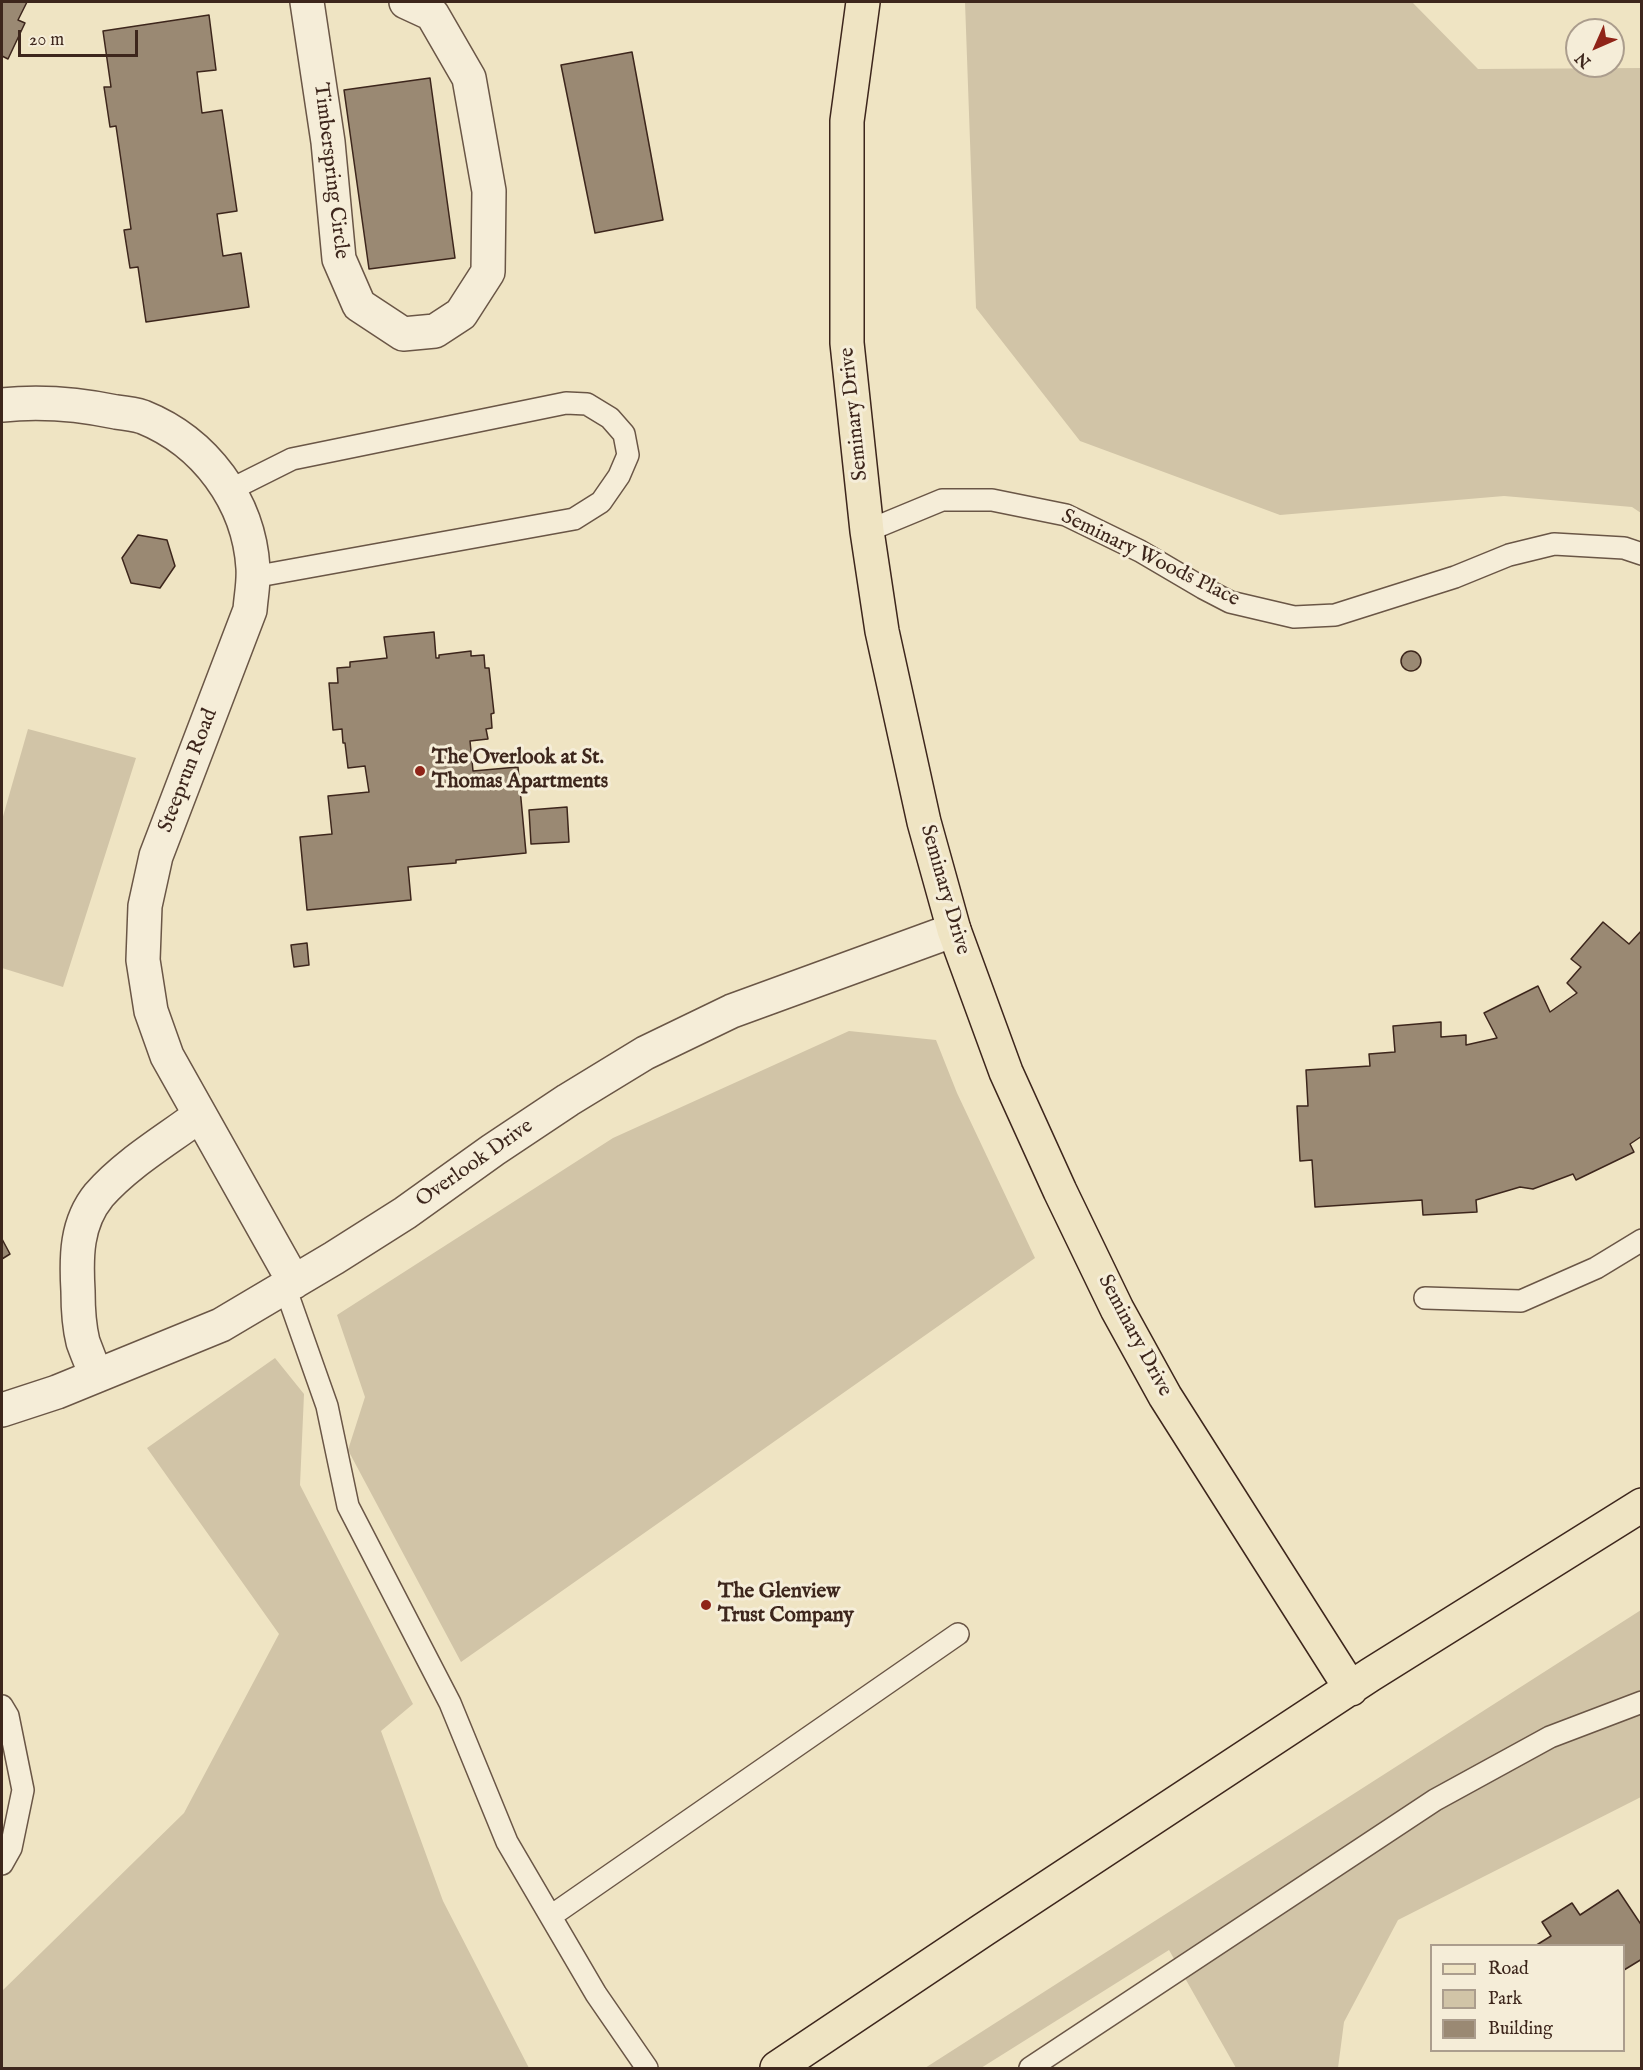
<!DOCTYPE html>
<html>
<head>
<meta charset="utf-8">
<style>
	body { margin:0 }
	#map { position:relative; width:1643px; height:2070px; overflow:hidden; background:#efe4c3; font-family:"IM FELL English",serif }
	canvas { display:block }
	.frame { position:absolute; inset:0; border:3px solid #3d261c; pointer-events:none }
	.legend { position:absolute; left:1430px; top:1944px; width:195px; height:108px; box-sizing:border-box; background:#f5edd8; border:2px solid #ab9d8d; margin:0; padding:8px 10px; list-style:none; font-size:18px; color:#3d261c }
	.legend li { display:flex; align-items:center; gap:12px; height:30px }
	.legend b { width:30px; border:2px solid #ab9d8d }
	.north { position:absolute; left:1565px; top:18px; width:60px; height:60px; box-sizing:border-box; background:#f5edd8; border:2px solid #ab9d8d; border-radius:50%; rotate:225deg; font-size:16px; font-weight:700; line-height:24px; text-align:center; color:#3d261c }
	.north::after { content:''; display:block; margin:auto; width:21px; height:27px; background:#8f2418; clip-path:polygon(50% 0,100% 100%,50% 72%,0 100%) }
	.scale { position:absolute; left:18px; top:30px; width:120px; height:27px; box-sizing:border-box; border:3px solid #3d261c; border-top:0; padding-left:8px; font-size:18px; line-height:21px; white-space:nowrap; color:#3d261c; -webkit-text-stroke:4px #f5edd8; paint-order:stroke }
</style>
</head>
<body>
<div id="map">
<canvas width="1643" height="2070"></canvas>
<div class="frame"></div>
<ul class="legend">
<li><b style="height:8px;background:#efe4c3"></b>Road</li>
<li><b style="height:16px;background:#d1c4a7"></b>Park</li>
<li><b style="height:16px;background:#9a8973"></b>Building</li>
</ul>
<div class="north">N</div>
<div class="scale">20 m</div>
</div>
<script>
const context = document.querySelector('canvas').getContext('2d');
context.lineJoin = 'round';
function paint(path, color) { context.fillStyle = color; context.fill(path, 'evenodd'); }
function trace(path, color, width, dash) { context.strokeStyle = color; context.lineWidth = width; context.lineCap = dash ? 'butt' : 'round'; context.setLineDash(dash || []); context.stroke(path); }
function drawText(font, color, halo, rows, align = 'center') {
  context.font = font + ' "IM FELL English",serif'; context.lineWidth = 6; context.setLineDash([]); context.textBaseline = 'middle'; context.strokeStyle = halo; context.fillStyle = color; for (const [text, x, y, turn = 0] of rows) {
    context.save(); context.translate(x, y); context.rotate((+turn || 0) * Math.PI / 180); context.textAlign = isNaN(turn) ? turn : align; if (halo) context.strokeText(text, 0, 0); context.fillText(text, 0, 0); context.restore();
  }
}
paint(new Path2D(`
	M965 2H1412L1478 69 1641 68V513L1632 507 1504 496 1280 515 1080 441 976 308Z
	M28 729 136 758 63 987 2 968V820Z
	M849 1031 936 1040 957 1093 1035 1258 461 1662 348 1450 365 1397 337 1315 613 1138Z
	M275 1358 304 1394 300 1485 413 1704 381 1731 443 1901 529 2068H2V1991L184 1813 279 1634 147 1448Z
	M1641 1610V1797L1398 1920 1344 2022 1338 2068H1236L1169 1950 981 2068H925Z`), '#d1c4a7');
const building = new Path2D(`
	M2 2H27L18 20 25 23 8 59 2 56Z
	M209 15 216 70 197 72 202 113 222 110 237 211 217 214 223 256 241 253 249 307 146 322 138 267 130 268 124 230 131 229 116 126 110 127 104 87H111L103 31Z
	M632 52 663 220 595 233 561 65Z
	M430 78 455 258 369 269 344 90Z
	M138 535 167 540 175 566 160 588 131 583 122 558Z
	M434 632 436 658H439V655L471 651V656L484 655 485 668H489L494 713 491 714 492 728 486 729 488 739 470 741 473 771 518 767 526 853 456 860V863L408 867 411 900 307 910 300 837 332 834 328 796 369 792 365 766 348 768 345 743H343L342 729 333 730 329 683H338L337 668 350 667V662L387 658 384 637Z
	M1401 661a10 10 0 1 1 20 0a10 10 0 1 1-20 0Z
	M567 807 569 842 531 844 529 810Z
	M1603 922 1629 944 1642 930V1136L1630 1144 1634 1152 1576 1180 1573 1174 1533 1189 1520 1187 1476 1200 1477 1212 1423 1215 1422 1200 1315 1207 1312 1160 1300 1161 1297 1106H1308L1306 1070 1370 1066 1369 1054 1395 1052 1393 1026 1441 1022V1037L1466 1035V1045L1497 1038 1484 1013 1538 986 1550 1012 1577 993 1567 983 1581 967 1571 959Z
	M307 943 309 965 294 967 291 945Z
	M2 1239 10 1254 2 1259Z
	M1618 1890 1642 1926V1959L1624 1970V1946H1535L1551 1936 1542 1922 1572 1903 1580 1915Z`);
paint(building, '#9a8973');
trace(building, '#3d261c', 1.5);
const service = new Path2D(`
	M230 490 292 459 566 403 587 404 610 418 624 434 628 455 619 476 601 502 574 519 253 577
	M867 531 942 500H992L1066 515 1140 551 1203 588 1230 602 1294 617 1335 615 1455 577 1509 555 1554 544 1624 548 1642 554
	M285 1287 327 1406 348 1506 450 1703 507 1842 596 1994 647 2068
	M1425 1298 1521 1301 1596 1268 1642 1240
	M2 1706 8 1716 23 1790 11 1848 2 1864
	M551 1916 958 1634
	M1030 2068 1435 1800 1550 1737 1642 1702`);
const minor = new Path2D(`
	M307 2 328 142 339 259 359 305 403 334 435 331 461 314 488 272 489 191 469 78 432 14 406 2
	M2 405C40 401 78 404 116 412 125 413 134 414 143 417 205 442 249 501 253 568 254 582 251 596 250 610L156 856 145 906 143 960 151 1011 167 1056 294 1282
	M96 1376C92 1365 87 1353 83 1342 79 1326 78 1308 78 1291 76 1257 76 1223 99 1195 127 1163 167 1140 200 1115
	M2 1410 57 1392 221 1325 334 1258 405 1213 493 1150 568 1100 645 1053 732 1011 954 930`);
const primary = new Path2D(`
	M863 2 847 121V343L867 531 882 631 924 822 954 930 1006 1072 1060 1191 1117 1309 1165 1396 1351 1689
	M777 2068 983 1930 1370 1675 1642 1505`);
trace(service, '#6a5646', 24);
trace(minor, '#6a5646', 36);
trace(primary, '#3d261c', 36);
trace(service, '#f5edd8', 21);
trace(minor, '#f5edd8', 33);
trace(primary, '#efe4c3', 33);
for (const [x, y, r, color] of [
	[420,771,6,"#8f2418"],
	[706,1605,6,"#8f2418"]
]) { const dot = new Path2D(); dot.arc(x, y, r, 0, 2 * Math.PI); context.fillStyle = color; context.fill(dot); trace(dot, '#f5edd8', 2); }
drawText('21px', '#3d261c', '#f5edd8', [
	["Timberspring Circle",330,171,83],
	["Seminary Drive",855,414,-96],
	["Seminary Woods Place",1150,559,26],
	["Steeprun Road",189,771,-69],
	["Seminary Drive",944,890,74],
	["Overlook Drive",475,1164,-35],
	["Seminary Drive",1134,1336,62]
]);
drawText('bold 21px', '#3d261c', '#f5edd8', [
	["The Overlook at St.",432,759],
	["Thomas Apartments",432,783],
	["The Glenview",718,1593],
	["Trust Company",718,1617]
], 'left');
</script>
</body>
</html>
